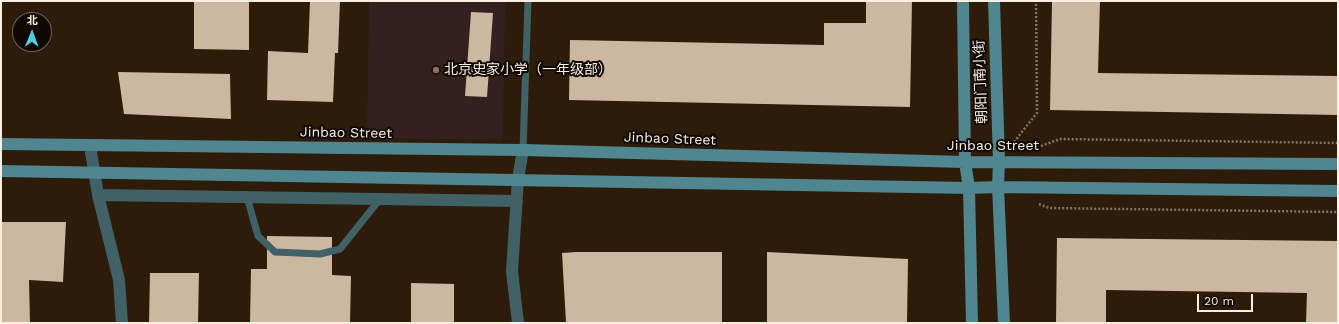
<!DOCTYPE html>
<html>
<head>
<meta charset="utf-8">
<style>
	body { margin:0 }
	#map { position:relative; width:1339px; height:324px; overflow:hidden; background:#2c1c09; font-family:"Work Sans","Noto Sans SC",sans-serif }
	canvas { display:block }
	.frame { position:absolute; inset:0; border:2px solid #fbefe4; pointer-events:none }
	.north { position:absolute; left:12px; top:12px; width:40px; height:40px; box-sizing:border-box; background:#0f0803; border:1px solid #6d645d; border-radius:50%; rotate:1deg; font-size:11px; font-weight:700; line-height:16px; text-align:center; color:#fbefe4 }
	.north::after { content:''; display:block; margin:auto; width:14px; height:18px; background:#53cadc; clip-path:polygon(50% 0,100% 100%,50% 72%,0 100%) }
	.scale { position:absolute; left:1197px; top:294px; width:56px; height:18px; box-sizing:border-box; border:2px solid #fbefe4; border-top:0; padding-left:5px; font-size:12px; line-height:14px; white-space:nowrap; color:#fbefe4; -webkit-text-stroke:3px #0f0803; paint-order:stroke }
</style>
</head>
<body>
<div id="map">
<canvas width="1339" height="324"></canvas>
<div class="frame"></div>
<div class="north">北</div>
<div class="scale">20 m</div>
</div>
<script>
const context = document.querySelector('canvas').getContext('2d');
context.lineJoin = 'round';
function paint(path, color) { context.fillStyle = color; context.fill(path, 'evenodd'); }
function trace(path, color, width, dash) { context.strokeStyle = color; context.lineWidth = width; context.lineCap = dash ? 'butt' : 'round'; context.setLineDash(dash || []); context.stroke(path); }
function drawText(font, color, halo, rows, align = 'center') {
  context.font = font + ' "Work Sans","Noto Sans SC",sans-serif'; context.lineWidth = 4; context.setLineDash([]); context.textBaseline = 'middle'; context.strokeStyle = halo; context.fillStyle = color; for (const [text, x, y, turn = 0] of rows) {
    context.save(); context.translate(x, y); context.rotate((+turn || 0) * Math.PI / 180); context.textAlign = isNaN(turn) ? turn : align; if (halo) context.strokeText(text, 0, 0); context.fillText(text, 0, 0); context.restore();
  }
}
paint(new Path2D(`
	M369 1H505L503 140 367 138Z`), '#34211f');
paint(new Path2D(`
	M194 1H249V50L194 49Z
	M310 1H340L338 53H335L333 102 267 100 268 51 308 53Z
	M866 1H912L910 107 569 100 570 40 824 45V23H866Z
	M1052 1H1100L1098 73 1338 76V115L1050 110Z
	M471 12 493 13 487 97 465 96Z
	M118 72 230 74 231 119 124 114Z
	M1 222H66L63 282 29 280 30 323H1Z
	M267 236 332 237V275L351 276 350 323H250L251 269H267Z
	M1057 238 1338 241V323H1306L1307 293 1106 290V323H1056Z
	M576 252H722V323H566L562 253Z
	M767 252 908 259 907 323H767Z
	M150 273H199L198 323H149Z
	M411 283 454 284V323H411Z`), '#ccb7a0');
trace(new Path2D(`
	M1014 142 1037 113 1036 1
	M1041 146 1060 139 1338 143
	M1039 204 1049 208 1338 212`), '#847566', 2.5, [2, 2]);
trace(new Path2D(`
	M523 150 528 1
	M247 197 258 236 275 252 320 254 340 249 380 199`), '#406166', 7);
trace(new Path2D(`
	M90 146 98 195 119 280 122 323
	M98 195 517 201
	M518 323 512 271 518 179 523 150`), '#406166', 12);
trace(new Path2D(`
	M963 1 965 162 969 188 972 323
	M994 1 999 161 998 187 1004 323
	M1 144 523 150 965 162 1338 164
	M1 171 969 188 998 187 1338 191`), '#4f868f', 12);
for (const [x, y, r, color] of [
	[436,70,4,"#8d6e63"]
]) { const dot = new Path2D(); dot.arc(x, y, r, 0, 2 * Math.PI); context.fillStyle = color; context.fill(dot); trace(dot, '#0f0803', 1.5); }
drawText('14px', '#fbefe4', '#0f0803', [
	["北京史家小学（一年级部）",444,70]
], 'left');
drawText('14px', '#fbefe4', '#0f0803', [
	["朝阳门南小街",981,82,-92],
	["Jinbao Street",346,133,1],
	["Jinbao Street",670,139,2],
	["Jinbao Street",993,146]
]);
</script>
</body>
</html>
